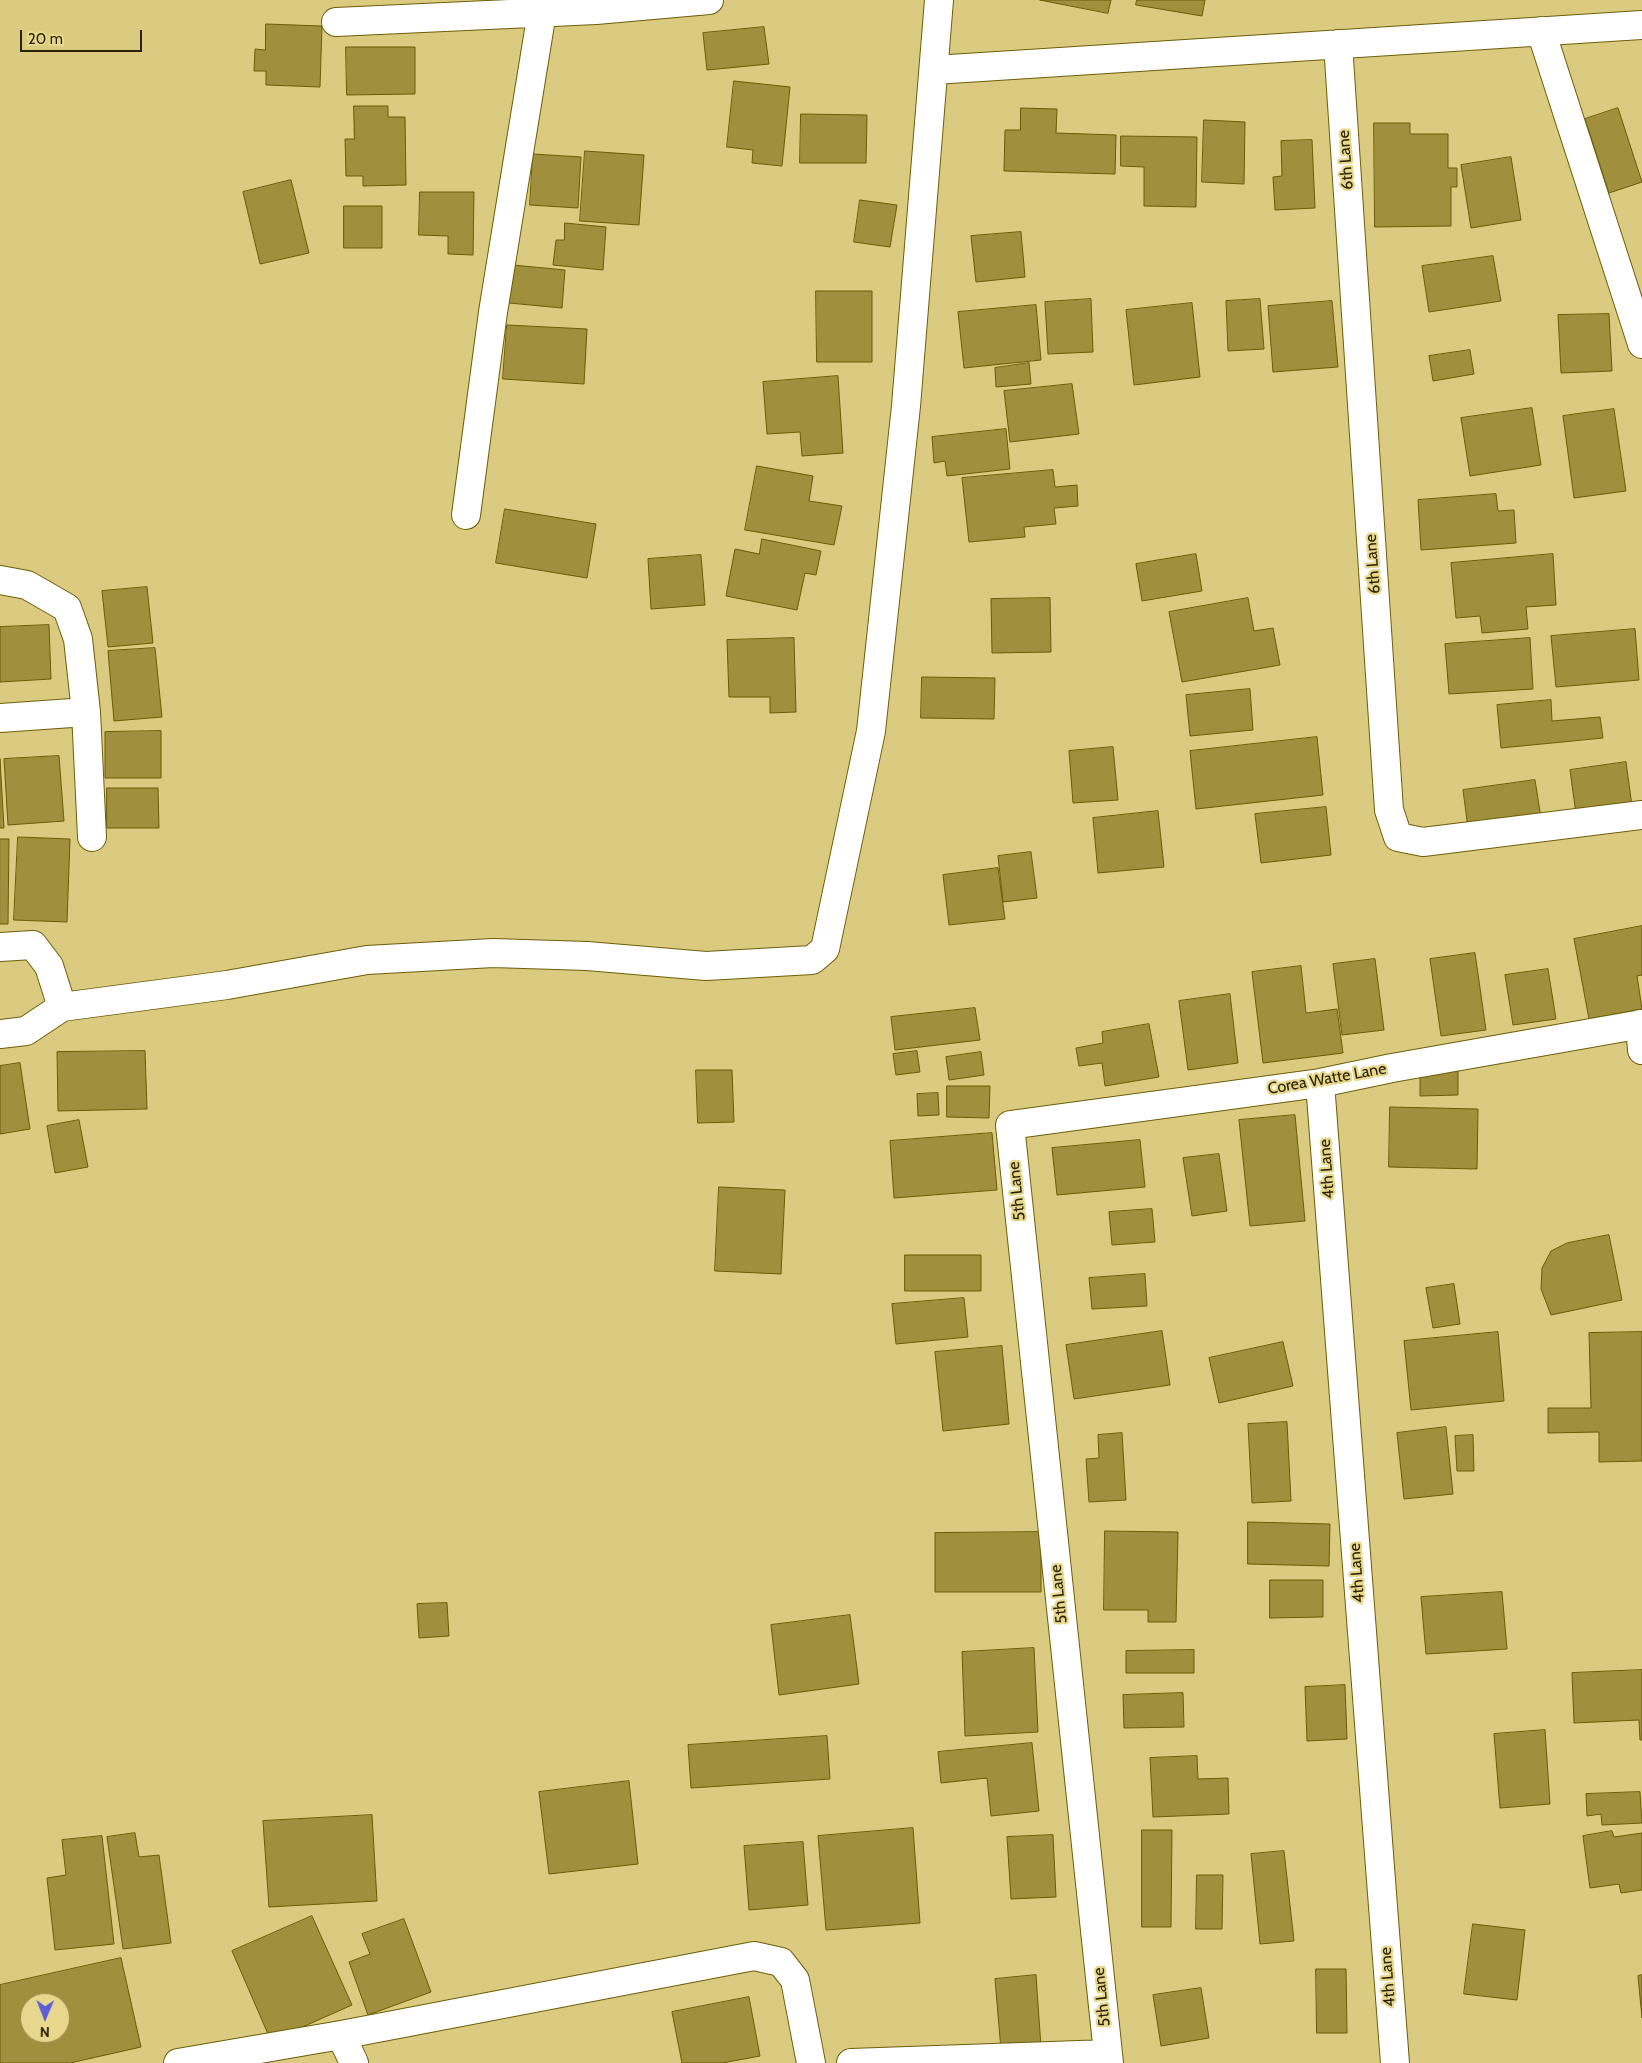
<!DOCTYPE html>
<html>
<head>
<meta charset="utf-8">
<style>
	body { margin:0 }
	#map { position:relative; width:1642px; height:2063px; overflow:hidden; background:#dbcb80; font-family:Cabin,sans-serif }
	canvas { display:block }
	.north { position:absolute; left:20px; top:1993px; width:50px; height:50px; box-sizing:border-box; background:#e8d88d; border:1px solid #9b8f55; border-radius:50%; rotate:181deg; font-size:14px; font-weight:700; line-height:20px; text-align:center; color:#282102 }
	.north::after { content:''; display:block; margin:auto; width:18px; height:22px; background:#5c5fd7; clip-path:polygon(50% 0,100% 100%,50% 72%,0 100%) }
	.scale { position:absolute; left:20px; top:30px; width:122px; height:22px; box-sizing:border-box; border:2px solid #282102; border-top:0; padding-left:6px; font-size:15px; line-height:18px; white-space:nowrap; color:#282102; -webkit-text-stroke:4px #e8d88d; paint-order:stroke }
</style>
</head>
<body>
<div id="map">
<canvas width="1642" height="2063"></canvas>
<div class="north">N</div>
<div class="scale">20 m</div>
</div>
<script>
const context = document.querySelector('canvas').getContext('2d');
context.lineJoin = 'round';
function paint(path, color) { context.fillStyle = color; context.fill(path, 'evenodd'); }
function trace(path, color, width, dash) { context.strokeStyle = color; context.lineWidth = width; context.lineCap = dash ? 'butt' : 'round'; context.setLineDash(dash || []); context.stroke(path); }
function drawText(font, color, halo, rows, align = 'center') {
  context.font = font + ' Cabin,sans-serif'; context.lineWidth = 4.5; context.setLineDash([]); context.textBaseline = 'middle'; context.strokeStyle = halo; context.fillStyle = color; for (const [text, x, y, turn = 0] of rows) {
    context.save(); context.translate(x, y); context.rotate((+turn || 0) * Math.PI / 180); context.textAlign = isNaN(turn) ? turn : align; if (halo) context.strokeText(text, 0, 0); context.fillText(text, 0, 0); context.restore();
  }
}
const building = new Path2D(`
	M1040 0H1111L1108 13Z
	M1137 0H1205L1202 16 1136 5Z
	M266 24 322 26 320 87 266 85V71H254L255 49 265 50Z
	M764 27 769 64 707 70 703 33Z
	M346 47H415V94L347 95Z
	M734 81 790 87 782 166 752 163 753 150 727 147Z
	M354 106H388V117H405L406 185 363 186V176H346L345 139H354Z
	M1021 108 1057 109 1056 133 1116 135 1115 174 1004 171 1005 130H1020Z
	M1618 108 1642 182 1609 193 1585 119Z
	M801 114 867 115 866 163H800Z
	M1204 120 1245 122 1244 184 1202 182Z
	M1374 123H1410V134H1448V168H1457V187H1451V226L1375 227Z
	M1121 136 1197 137 1196 207 1144 206V167L1121 166Z
	M1312 140 1315 208 1275 210 1273 177 1282 176 1281 141Z
	M585 151 644 155 639 225 580 221Z
	M533 154 581 157 578 208 530 205Z
	M1511 157 1521 220 1471 228 1461 165Z
	M291 180 309 253 260 264 243 192Z
	M420 192H474L473 255 448 254V236L419 235Z
	M860 200 897 205 890 247 854 242Z
	M344 206H382V248H344Z
	M565 223 606 227 603 270 553 265 556 240H564Z
	M1021 232 1025 277 976 282 971 236Z
	M1493 256 1501 301 1429 312 1422 266Z
	M513 265 565 270 562 308 509 303Z
	M816 291H872V362H817Z
	M1091 299 1093 352 1048 354 1045 302Z
	M1260 299 1264 349 1228 351 1226 301Z
	M1332 301 1338 367 1273 372 1268 306Z
	M1192 303 1200 377 1134 385 1126 310Z
	M1036 305 1041 360 964 368 958 312Z
	M1609 314 1612 371 1561 373 1558 315Z
	M507 325 587 329 584 384 503 379Z
	M1470 350 1474 374 1433 381 1429 356Z
	M1029 363 1031 384 996 387 995 368Z
	M838 376 843 453 802 456 800 432 767 434 763 382Z
	M1072 384 1079 434 1010 442 1004 391Z
	M1532 408 1541 465 1470 476 1461 418Z
	M1614 409 1626 491 1574 498 1563 416Z
	M1006 429 1010 469 947 476 945 461 934 463 932 437Z
	M757 466 813 476 809 501 842 506 834 545 745 530Z
	M1053 470 1055 487 1077 485 1078 506 1054 508 1056 524 1024 527 1025 537 969 542 962 478Z
	M1496 494 1498 511 1514 510 1516 543 1421 550 1418 500Z
	M505 509 596 524 587 578 496 563Z
	M762 539 821 551 816 575 805 573 797 610 726 596 735 549 759 554Z
	M1196 554 1202 591 1142 601 1136 564Z
	M1553 554 1556 605 1526 607 1528 629 1482 633 1480 616 1456 618 1451 563Z
	M701 555 705 605 651 609 648 559Z
	M147 587 153 643 108 647 102 591Z
	M1050 598 1051 652 992 653 991 599Z
	M1248 598 1254 631 1273 628 1280 665 1182 682 1169 612Z
	M49 625 51 679 0 682V627Z
	M1635 629 1639 680 1556 687 1551 636Z
	M794 638 796 712 770 713V697H729L727 640Z
	M1530 638 1533 689 1449 694 1445 644Z
	M155 648 162 717 114 721 108 651Z
	M922 677 995 678 994 719 921 718Z
	M1250 689 1253 730 1190 736 1186 695Z
	M1551 700 1552 721 1600 717 1603 738 1501 748 1497 705Z
	M161 731V778H105V732Z
	M1317 737 1323 795 1196 809 1190 751Z
	M1113 747 1118 800 1073 803 1069 751Z
	M59 756 64 821 8 825 4 759Z
	M0 759 4 828H0Z
	M1626 762 1632 806 1576 814 1570 770Z
	M1535 780 1541 818 1468 828 1463 790Z
	M107 788H158L159 828H107Z
	M1326 807 1331 855 1261 863 1255 814Z
	M1158 811 1164 867 1098 873 1093 818Z
	M18 837 70 839 67 922 14 920Z
	M0 839H9L8 924H0Z
	M1031 852 1037 898 1003 902 998 856Z
	M998 868 1005 919 949 925 943 875Z
	M1642 926V975L1637 976 1642 1009 1589 1019 1574 939Z
	M1475 953 1486 1030 1441 1036 1430 959Z
	M1375 959 1384 1030 1342 1035 1333 964Z
	M1301 966 1306 1013 1337 1009 1343 1053 1263 1063 1252 972Z
	M1548 969 1556 1019 1513 1025 1505 975Z
	M1230 994 1238 1063 1188 1070 1179 1001Z
	M975 1008 980 1040 895 1050 891 1017Z
	M1149 1024 1159 1077 1105 1086 1102 1063 1079 1066 1076 1048 1103 1043 1102 1032Z
	M145 1051 147 1109 58 1111 57 1052Z
	M917 1051 920 1072 896 1075 893 1054Z
	M981 1052 984 1075 949 1080 946 1057Z
	M20 1063 30 1129 0 1134V1066Z
	M696 1070H732L734 1122 698 1123Z
	M1458 1071V1095L1420 1096V1072Z
	M947 1086H990L989 1118 947 1117Z
	M938 1093 939 1115 918 1116 917 1094Z
	M1390 1107 1478 1109 1477 1169 1389 1167Z
	M1295 1115 1305 1221 1250 1226 1239 1120Z
	M79 1120 88 1167 55 1173 47 1126Z
	M992 1133 997 1190 894 1198 890 1141Z
	M1140 1140 1145 1187 1057 1195 1052 1148Z
	M1219 1154 1227 1211 1192 1216 1183 1158Z
	M719 1187 785 1190 781 1274 715 1271Z
	M1152 1209 1155 1242 1112 1245 1109 1212Z
	M1609 1235 1622 1300 1551 1315 1541 1289 1542 1268 1551 1251 1567 1243Z
	M905 1255H981V1291H905Z
	M1145 1274 1147 1306 1092 1309 1089 1278Z
	M1454 1284 1460 1324 1433 1328 1426 1288Z
	M964 1298 968 1337 896 1344 892 1304Z
	M1162 1331 1170 1385 1074 1399 1066 1345Z
	M1498 1332 1504 1401 1411 1410 1404 1341Z
	M1642 1332V1461L1599 1462V1432L1548 1433V1408H1591L1589 1333Z
	M1283 1342 1293 1386 1219 1403 1209 1358Z
	M1002 1346 1009 1424 943 1431 935 1352Z
	M1287 1422 1291 1501 1252 1503 1248 1424Z
	M1446 1427 1453 1494 1404 1499 1397 1433Z
	M1122 1433 1126 1500 1089 1502 1086 1459 1099 1458 1098 1435Z
	M1473 1435 1474 1471H1457L1455 1436Z
	M1248 1522 1330 1524 1329 1566 1248 1564Z
	M1105 1531 1178 1532 1176 1622H1148V1610H1104Z
	M1041 1532V1592H935V1533Z
	M1270 1580H1323V1617L1270 1618Z
	M1502 1592 1507 1649 1426 1654 1421 1597Z
	M447 1603 449 1636 419 1638 417 1604Z
	M850 1615 859 1684 779 1695 771 1625Z
	M1034 1648 1038 1732 965 1736 962 1652Z
	M1194 1650V1673H1126V1651Z
	M1642 1670V1740H1640L1639 1720 1574 1723 1572 1673Z
	M1345 1685 1347 1739 1307 1741 1305 1687Z
	M1183 1693 1184 1727 1124 1728 1123 1695Z
	M1545 1730 1550 1804 1500 1808 1494 1734Z
	M827 1736 830 1779 691 1788 688 1745Z
	M1032 1743 1039 1811 991 1816 987 1778 941 1783 938 1752Z
	M1197 1756 1198 1779 1228 1778 1229 1814 1153 1817 1150 1758Z
	M629 1781 638 1864 549 1874 539 1792Z
	M1640 1792 1642 1823 1602 1825 1601 1814 1587 1816 1586 1794Z
	M372 1815 377 1901 269 1907 263 1821Z
	M913 1828 920 1923 826 1930 818 1836Z
	M1142 1830H1172L1171 1927H1142Z
	M1612 1831 1614 1837 1642 1833V1890L1621 1893 1619 1884 1590 1888 1583 1836Z
	M135 1833 139 1857 159 1855 171 1943 123 1949 107 1837Z
	M1053 1835 1056 1897 1011 1899 1007 1837Z
	M102 1836 114 1944 55 1950 47 1878 66 1875 62 1840Z
	M803 1842 808 1905 749 1910 744 1846Z
	M1284 1851 1294 1941 1260 1944 1251 1854Z
	M1197 1875H1223L1222 1929H1196Z
	M312 1916 352 2005 271 2041 232 1951Z
	M404 1919 431 1992 368 2015 349 1962 370 1954 362 1934Z
	M1473 1924 1525 1930 1517 2000 1464 1994Z
	M121 1958 141 2047 70 2063H0V1985ZM30 2003H60V2033H30Z
	M1316 1969H1346L1347 2033H1317Z
	M1036 1975 1041 2047 1001 2050 995 1979Z
	M1642 1975V2018L1638 1976Z
	M1201 1988 1209 2038 1161 2046 1153 1995Z
	M749 1997 760 2056 722 2063H682L672 2012Z`);
paint(building, '#a08f3c');
trace(building, '#6c5c04', 1);
const minor = new Path2D(`
	M336 22 596 10 709 0
	M1541 31 1642 344
	M1338 44 1389 810 1398 837 1423 842 1642 815
	M934 70 1642 25
	M466 515 493 312 542 12
	M0 580 27 585 67 608 78 639 86 712 92 837
	M0 718 86 712
	M0 947 33 945 49 966 62 1007 227 985 367 960 493 953 587 956 706 966 812 960 825 949 871 731 906 406 939 0
	M1640 1024 1642 1050
	M0 1034 26 1031 62 1007
	M1320 1083 1395 2063
	M341 2035 354 2063
	M178 2063 341 2035 754 1956 781 1962 795 1980 811 2063
	M851 2063 1108 2054
	M1109 2063 1010 1125 1320 1083 1392 1068 1642 1024`);
trace(minor, '#6e5e08', 30);
trace(minor, '#fff', 28);
drawText('16px', '#282102', '#e8d88d', [
	["6th Lane",1346,160,-94],
	["6th Lane",1373,564,-94],
	["Corea Watte Lane",1327,1079,-10],
	["4th Lane",1327,1169,-94],
	["5th Lane",1017,1191,-96],
	["4th Lane",1357,1573,-94],
	["5th Lane",1059,1594,-96],
	["4th Lane",1388,1977,-94],
	["5th Lane",1102,1997,-96]
]);
</script>
</body>
</html>
